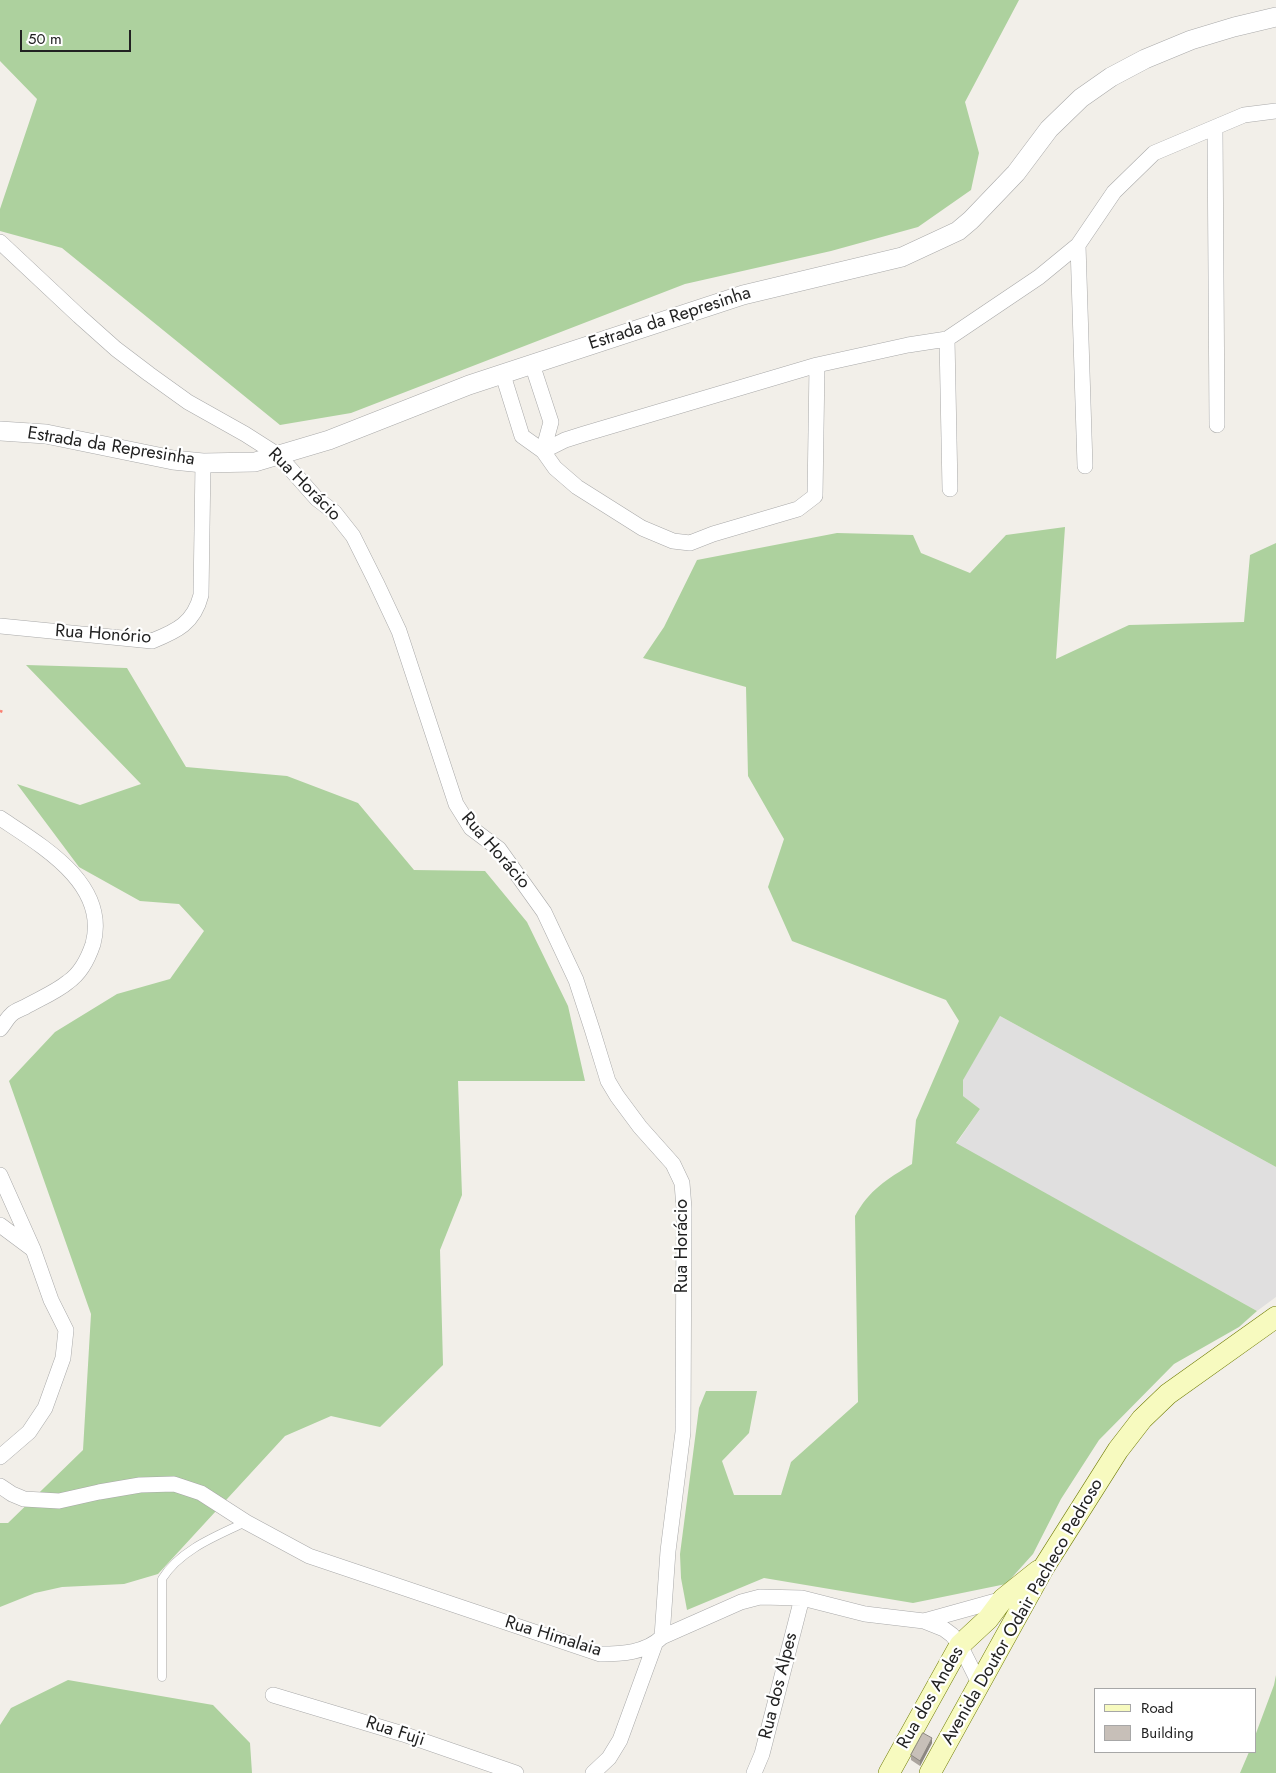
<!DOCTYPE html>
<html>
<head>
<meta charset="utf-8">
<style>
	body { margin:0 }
	#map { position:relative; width:1276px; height:1773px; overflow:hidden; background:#f2efe9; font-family:Jost,sans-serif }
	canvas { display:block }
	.legend { position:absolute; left:1094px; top:1688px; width:162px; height:65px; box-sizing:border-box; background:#fff; border:1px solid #a7a7a7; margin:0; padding:6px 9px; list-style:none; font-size:15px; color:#222 }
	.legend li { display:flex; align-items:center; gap:10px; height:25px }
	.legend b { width:25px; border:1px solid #a7a7a7 }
	.scale { position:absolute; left:20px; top:30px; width:111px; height:22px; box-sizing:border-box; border:2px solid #222; border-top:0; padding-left:6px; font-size:15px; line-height:18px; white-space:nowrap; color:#222; -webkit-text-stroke:4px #fff; paint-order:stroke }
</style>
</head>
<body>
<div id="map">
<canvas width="1276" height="1773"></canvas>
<ul class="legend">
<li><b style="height:6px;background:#f7fabf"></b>Road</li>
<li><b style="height:14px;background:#c7bfb8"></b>Building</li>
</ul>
<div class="scale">50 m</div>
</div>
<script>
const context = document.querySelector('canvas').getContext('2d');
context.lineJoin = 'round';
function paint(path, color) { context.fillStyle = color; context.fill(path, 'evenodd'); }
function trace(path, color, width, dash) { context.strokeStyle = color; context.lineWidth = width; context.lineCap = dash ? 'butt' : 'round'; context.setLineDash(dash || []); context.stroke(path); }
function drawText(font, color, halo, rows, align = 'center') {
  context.font = font + ' Jost,sans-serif'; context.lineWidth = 4.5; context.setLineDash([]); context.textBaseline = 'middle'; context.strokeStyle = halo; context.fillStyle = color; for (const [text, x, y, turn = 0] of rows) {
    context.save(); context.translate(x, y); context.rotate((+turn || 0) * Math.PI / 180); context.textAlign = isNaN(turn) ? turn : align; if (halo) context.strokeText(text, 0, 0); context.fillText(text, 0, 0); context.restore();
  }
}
paint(new Path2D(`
	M1000 1016 1276 1167V1297L1257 1311 956 1144 980 1109 963 1096 962 1080Z`), '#e0dfdf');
paint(new Path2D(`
	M0 0H1019L965 102 979 153 971 190 918 227 831 251 685 284 351 413 280 425 62 248 0 231V209L37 99 0 61Z
	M1065 527 1056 659 1129 625 1244 622 1250 555 1276 543V1167L1000 1016 963 1080V1096L980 1109 956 1143 1257 1311 1239 1327 1174 1364 1099 1440 1061 1499 1033 1554 1006 1584 913 1603 764 1578 687 1610 681 1578 680 1554 699 1408 706 1391H757L749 1433 722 1461 734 1495H781L791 1462 858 1402 855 1216C869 1190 887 1179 912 1164L916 1120 959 1021 946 1000 792 941 768 887 784 839 748 776 746 687 643 658 664 627 697 560 837 533 913 535 921 553 970 573 1006 535Z
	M26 665 127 668 186 767 287 776 358 803 414 870 485 871 527 922 568 1006 585 1081H458L462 1195 440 1250 443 1365 380 1427 331 1416 285 1436 158 1574 124 1584 62 1587 35 1593 0 1607V1523H8L83 1450 91 1314 9 1081 55 1032 117 994 170 979 204 931 179 904 140 901 79 867 17 784 80 805 141 784Z
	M1276 1675V1773H1240L1249 1752H1255V1736L1274 1685Z
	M68 1680 213 1705 250 1743 252 1773H0V1725L11 1708Z`), '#add19e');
const service = new Path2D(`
	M162 1677V1579C180 1550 216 1536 246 1522`);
const minor = new Path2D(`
	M1215 128 1217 425
	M0 242 79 316 116 349 149 374 188 402 245 434 278 455 317 499 334 512 353 536 376 582 399 631 456 804 471 828 499 849 544 912 576 980 592 1029 608 1081 617 1096 640 1127 673 1164 682 1183 684 1208 683 1432 668 1551 662 1637
	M1078 245 1085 466
	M947 339 950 489
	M532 364 551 422 543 451
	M503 375 522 436 543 451 555 468 577 487 642 528 673 541 690 543 713 534 798 509 815 496 817 365
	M543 451 565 440 584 434 817 365 908 345 947 339 1039 277 1078 245 1114 192 1154 153 1244 115 1276 111
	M0 626 152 641C177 631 194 623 201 595L203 463
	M0 818C42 846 109 884 93 944 88 959 81 973 68 982 56 992 39 999 25 1007 21 1009 15 1011 12 1014 7 1018 4 1025 0 1029
	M0 1175 33 1249 51 1300 66 1330 63 1358 45 1408 29 1432 0 1457
	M0 1225 31 1248
	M0 1486 12 1494 24 1499 59 1501 99 1492 140 1485 174 1484 201 1493 246 1522 309 1556 600 1654C621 1654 646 1653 662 1637L741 1602 760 1597 802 1598 865 1614 924 1621 944 1629 952 1635 960 1645 979 1683
	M924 1621 1003 1599
	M273 1695 403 1734 516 1773
	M593 1773 609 1758 620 1740 655 1644
	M754 1773 762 1754 802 1598`);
const tertiary = new Path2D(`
	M0 431 46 434 173 460 203 463 255 462 329 440 469 385 743 295 902 257 958 231 971 220 1016 173 1049 129 1081 98 1111 77 1145 59 1191 40 1234 27 1276 17`);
const secondary = new Path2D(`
	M889 1773 960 1645 988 1619 1003 1599 1038 1571
	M930 1773 1044 1567 1118 1450 1142 1419 1168 1394 1276 1317`);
trace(service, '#a9a9a9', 9);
trace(minor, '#a9a9a9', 16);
trace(tertiary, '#a9a9a9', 20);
trace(secondary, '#707d05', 22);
trace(new Path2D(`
	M0 711 3 712`), '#fa8072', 2.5, [2.5, 2.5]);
trace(service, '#fff', 8);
trace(minor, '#fff', 15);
trace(tertiary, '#fff', 19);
trace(secondary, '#f7fabf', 21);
paint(new Path2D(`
	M932 1743 920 1766 911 1760V1755Z`), '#aba49e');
paint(new Path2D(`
	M932 1738V1743L920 1766V1761Z`), '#8b8681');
const building = new Path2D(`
	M923 1733 932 1738 920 1761 911 1755Z`);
paint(building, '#c7bfb8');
trace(building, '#8b8681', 1);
drawText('18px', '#222', '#fff', [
	["Estrada da Represinha",670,319,-18],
	["Estrada da Represinha",111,447,9],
	["Rua Horácio",304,485,45],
	["Rua Honório",103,635,4],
	["Rua Horácio",495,851,49],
	["Rua Horácio",683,1246,-90],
	["Avenida Doutor Odair Pacheco Pedroso",1023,1612,-60],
	["Rua Himalaia",553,1637,17],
	["Rua dos Alpes",779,1686,-76],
	["Rua dos Andes",931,1698,-60],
	["Rua Fuji",395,1732,18]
]);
</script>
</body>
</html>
